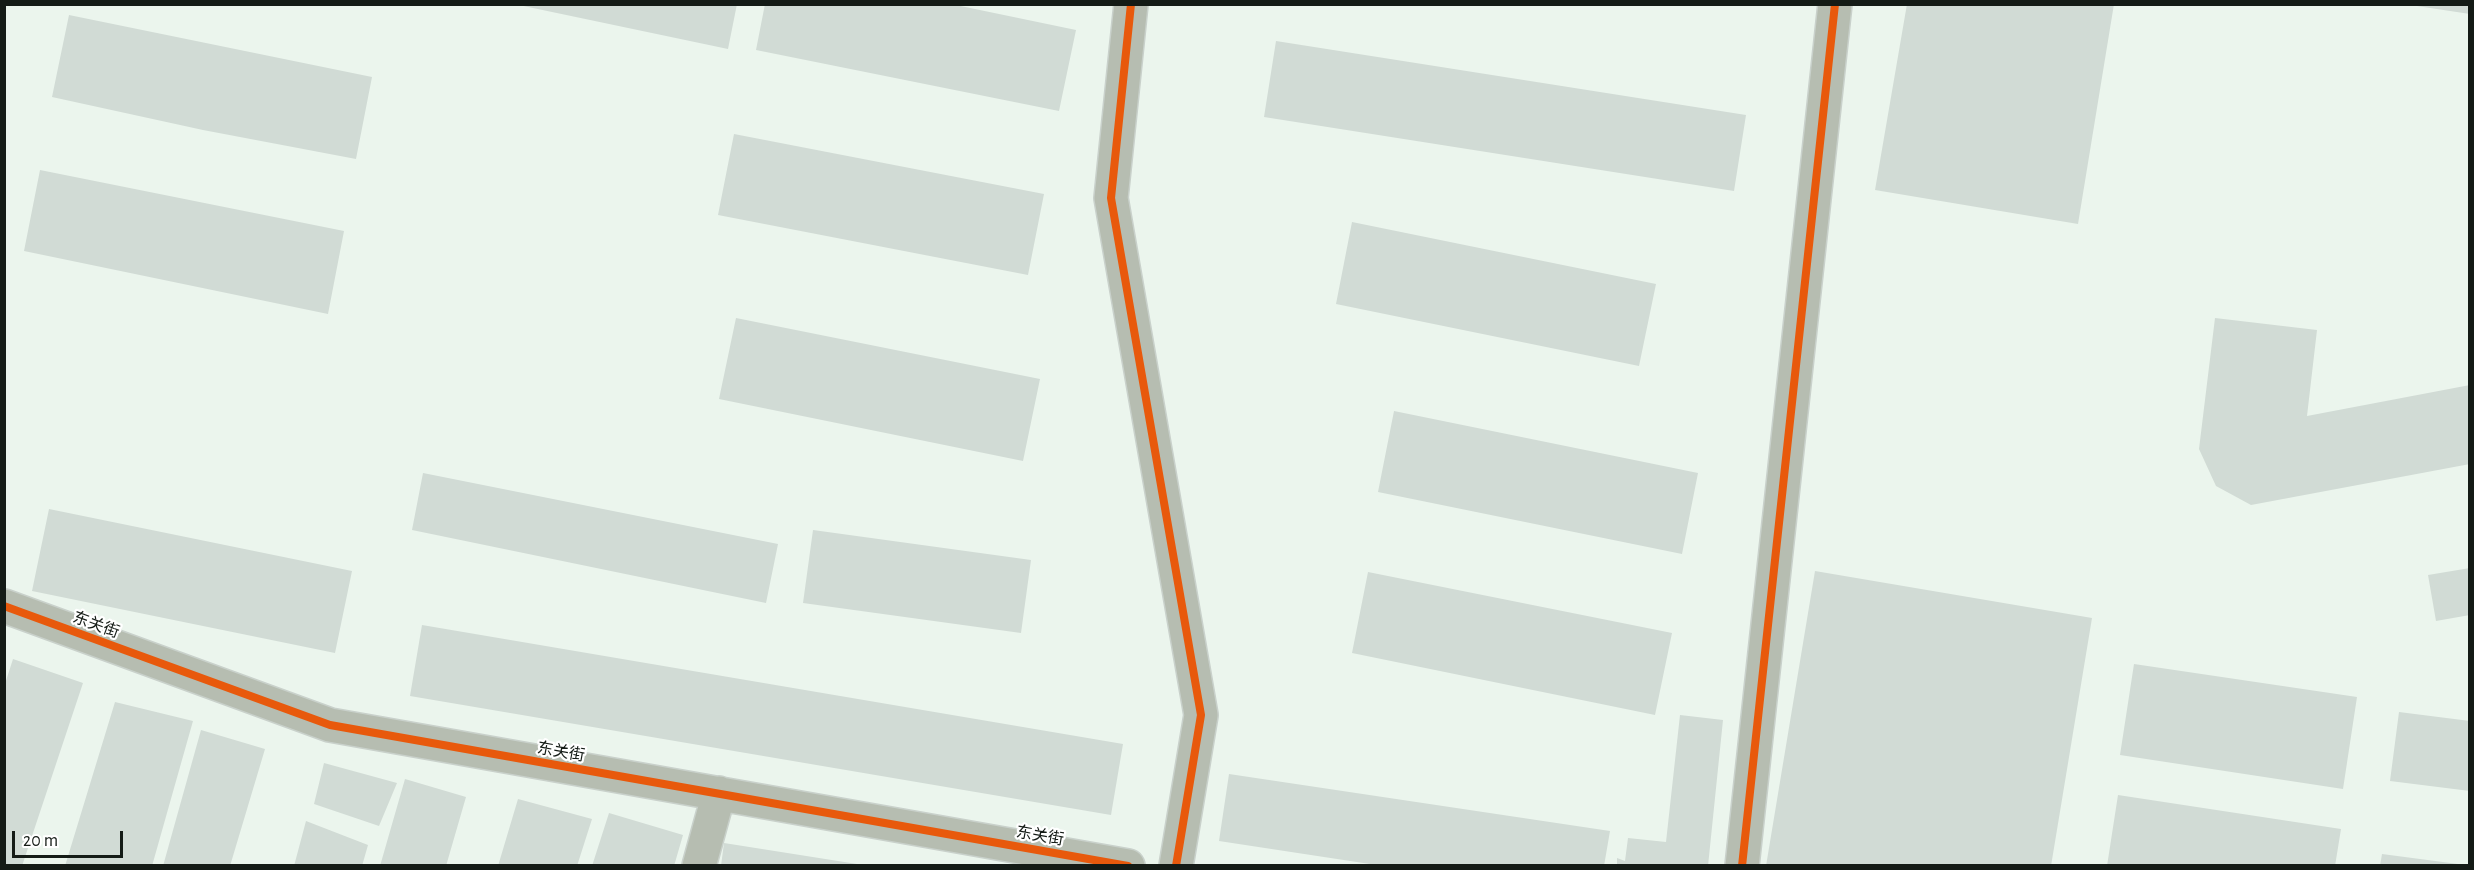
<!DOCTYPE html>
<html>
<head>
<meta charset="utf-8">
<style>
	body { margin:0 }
	#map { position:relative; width:2474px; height:870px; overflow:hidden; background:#ebf5ed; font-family:"Alegreya Sans",sans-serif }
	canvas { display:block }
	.frame { position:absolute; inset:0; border:6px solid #141b16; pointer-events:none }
	.scale { position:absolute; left:12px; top:831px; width:111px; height:27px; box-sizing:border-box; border:3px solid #141b16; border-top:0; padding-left:8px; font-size:18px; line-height:21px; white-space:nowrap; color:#141b16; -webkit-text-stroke:4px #fff; paint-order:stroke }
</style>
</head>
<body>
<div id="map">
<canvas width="2474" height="870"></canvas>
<div class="frame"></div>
<div class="scale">20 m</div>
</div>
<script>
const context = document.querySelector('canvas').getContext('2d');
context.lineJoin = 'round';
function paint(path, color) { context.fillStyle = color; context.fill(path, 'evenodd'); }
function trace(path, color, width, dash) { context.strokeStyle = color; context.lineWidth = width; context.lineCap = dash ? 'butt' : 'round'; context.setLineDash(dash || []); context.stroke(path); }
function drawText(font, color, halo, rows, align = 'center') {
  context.font = font + ' "Alegreya Sans","Noto Sans SC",sans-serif'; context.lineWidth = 4.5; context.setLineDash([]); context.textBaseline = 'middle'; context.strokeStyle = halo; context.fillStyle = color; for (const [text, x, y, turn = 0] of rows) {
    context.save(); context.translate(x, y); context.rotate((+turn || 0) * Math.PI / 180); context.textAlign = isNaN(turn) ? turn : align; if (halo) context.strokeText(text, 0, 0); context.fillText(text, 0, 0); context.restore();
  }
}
paint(new Path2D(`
	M514 4H737L728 49Z
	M765 4H951L1076 30 1059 111 756 50Z
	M1907 4H2114L2078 224 1875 190Z
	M2417 4H2470V14L2417 6Z
	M69 15 372 77 356 159 203 130 52 97Z
	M1276 41 1746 115 1734 191 1264 117Z
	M734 134 1044 194 1028 275 718 215Z
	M40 170 344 231 328 314 24 251Z
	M1352 222 1656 284 1639 366 1336 304Z
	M736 318 1040 379 1023 461 719 399Z
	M2215 318 2317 330 2307 416 2470 385V464L2251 505 2216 486 2199 449Z
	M1394 411 1698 473 1682 554 1378 492Z
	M423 473 778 544 766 603 412 530Z
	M49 509 352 571 335 653 32 591Z
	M813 530 1031 560 1021 633 803 603Z
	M2470 568V615L2436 621 2428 575Z
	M1815 571 2092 618 2051 866H1766Z
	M1368 572 1672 633 1655 715 1352 653Z
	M422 625 1123 744 1111 815 410 696Z
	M13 659 83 683 22 866H4V687Z
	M2134 664 2357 697 2343 789 2120 755Z
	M115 702 193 721 152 866H65Z
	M2399 712 2470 721V791L2390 781Z
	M1680 715 1723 720 1708 866H1617V858L1625 861 1628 838 1666 842Z
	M201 730 265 749 230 866H163Z
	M324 763 397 783 379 826 314 804Z
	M1229 774 1610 831 1604 866H1383L1219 841Z
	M405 779 466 797 446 866H380Z
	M2118 795 2341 829 2335 866H2107Z
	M518 799 592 819 577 866H498Z
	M609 813 683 835 674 866H592Z
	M306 821 368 845 362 866H294Z
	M724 843 857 864V866H721Z
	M2382 854 2458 864V866H2380Z`), '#d1dbd5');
const minor = new Path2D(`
	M1131 4 1111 198 1201 715 1176 866
	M4 606 330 725 1128 866
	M699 866 719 793
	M1742 866 1835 4`);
trace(minor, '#c9d1cb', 36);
trace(minor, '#b6bdb1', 33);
trace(new Path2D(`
	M1131 4 1111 198 1201 715 1176 866
	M4 606 330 725 1128 866
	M1742 866 1835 4`), '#e8590c', 8);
drawText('16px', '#141b16', '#fff', [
	["东关街",96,625,20],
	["东关街",561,752,10],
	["东关街",1040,836,10]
]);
</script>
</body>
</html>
